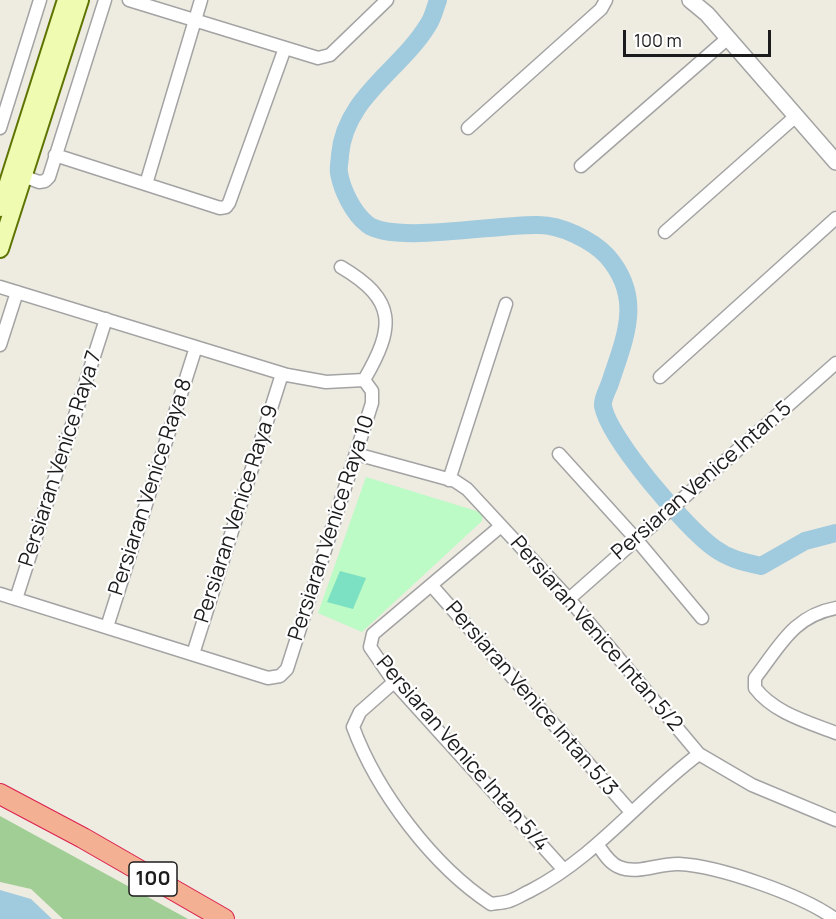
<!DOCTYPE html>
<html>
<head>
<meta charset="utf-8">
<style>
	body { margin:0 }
	#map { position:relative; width:836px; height:919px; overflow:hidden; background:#eeebe1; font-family:Manrope,sans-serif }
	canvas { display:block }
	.scale { position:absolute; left:623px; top:30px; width:148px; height:27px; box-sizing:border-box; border:3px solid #1c1c1c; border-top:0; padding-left:8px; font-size:18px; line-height:21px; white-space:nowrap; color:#1c1c1c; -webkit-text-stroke:4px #fff; paint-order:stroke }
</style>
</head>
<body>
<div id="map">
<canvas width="836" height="919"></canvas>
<div class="scale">100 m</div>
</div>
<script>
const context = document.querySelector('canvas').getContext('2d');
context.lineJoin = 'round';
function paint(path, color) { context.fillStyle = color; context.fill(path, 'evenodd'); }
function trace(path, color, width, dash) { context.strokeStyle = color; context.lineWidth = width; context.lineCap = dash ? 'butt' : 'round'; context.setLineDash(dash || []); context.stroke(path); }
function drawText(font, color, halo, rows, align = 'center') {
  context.font = font + ' Manrope,sans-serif'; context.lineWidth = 4.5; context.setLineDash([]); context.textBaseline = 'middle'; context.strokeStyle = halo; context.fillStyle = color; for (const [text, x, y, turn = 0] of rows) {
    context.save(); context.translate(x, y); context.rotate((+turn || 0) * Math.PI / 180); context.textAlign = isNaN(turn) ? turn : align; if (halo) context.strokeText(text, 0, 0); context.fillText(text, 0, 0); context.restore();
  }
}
paint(new Path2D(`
	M0 816 188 919H63L31 889 0 882Z`), '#a0ce95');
paint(new Path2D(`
	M366 477 483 513 482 521 362 632 318 613Z`), '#bcfac6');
paint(new Path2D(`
	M340 571 366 578 353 609 327 602Z`), '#7ce0c2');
paint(new Path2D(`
	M0 890 31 899 52 919H0Z`), '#a0cadd');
trace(new Path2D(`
	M438 0C435 8 433 18 428 25 400 71 345 97 340 155 340 160 338 167 339 173 342 190 353 213 367 224 392 245 502 223 539 225 561 225 592 240 607 256 643 297 626 335 611 380 609 388 602 398 603 406 609 439 686 528 714 548 729 559 743 562 761 566L805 541 836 533`), '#a0cadd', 18);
const minor = new Path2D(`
	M129 0 318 58 330 55 387 0
	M0 128 40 0
	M468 128 601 9 606 0
	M55 155 220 208 226 207 229 203 285 48
	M581 166 728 38
	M23 176 39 182 45 181 49 177 105 0
	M146 184 201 0
	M665 232 796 116
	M341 267C397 300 395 327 364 380
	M0 287 287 375 326 382 364 380
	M0 345 17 292
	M660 377 836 218
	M356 454 455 481 467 489 569 599 699 754 752 785 836 820
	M559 454 636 539 702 618
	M449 480 506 304
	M501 526 373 634 370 647 394 682 564 870
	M432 586 631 812
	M0 594 268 678 280 676 287 669 372 403V391L364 380
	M16 599 106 319
	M569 599 836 363
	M836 608C793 616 780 646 755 678V688C774 713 808 722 836 733
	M107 627 196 347
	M193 654 282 374
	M394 682 360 712 353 727C377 792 433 866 491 904 496 903 503 903 509 901 516 899 523 894 530 891 595 858 641 797 699 754
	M597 844C603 852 609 863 619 867 638 875 659 863 679 864 719 866 802 895 835 919`);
const tertiary = new Path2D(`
	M690 0 707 14 836 162`);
const secondary = new Path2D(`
	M0 208 66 0
	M0 249 80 0`);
const trunk = new Path2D(`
	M0 794 83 838 224 919`);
trace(minor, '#a3a3a3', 15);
trace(tertiary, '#a3a3a3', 18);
trace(secondary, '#5d7402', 20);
trace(trunk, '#db1f4f', 22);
trace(minor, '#fff', 12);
trace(tertiary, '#fff', 15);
trace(secondary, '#f0fbb2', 16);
trace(trunk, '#f3b092', 20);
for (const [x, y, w] of [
	[153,879,48]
]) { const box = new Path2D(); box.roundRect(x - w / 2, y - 17, w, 34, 4.5); context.fillStyle = '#fff'; context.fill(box); trace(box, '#1c1c1c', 1.5); }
drawText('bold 20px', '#1c1c1c', null, [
	["100",153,879]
]);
drawText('21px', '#1c1c1c', '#fff', [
	["Persiaran Venice Raya 7",61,459,-72],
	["Persiaran Venice Intan 5",702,481,-41],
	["Persiaran Venice Raya 8",151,487,-72],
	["Persiaran Venice Raya 9",237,514,-72],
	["Persiaran Venice Raya 10",332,528,-72],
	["Persiaran Venice Intan 5/2",596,634,49],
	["Persiaran Venice Intan 5/3",531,699,49],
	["Persiaran Venice Intan 5/4",462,754,49]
]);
</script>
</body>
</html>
